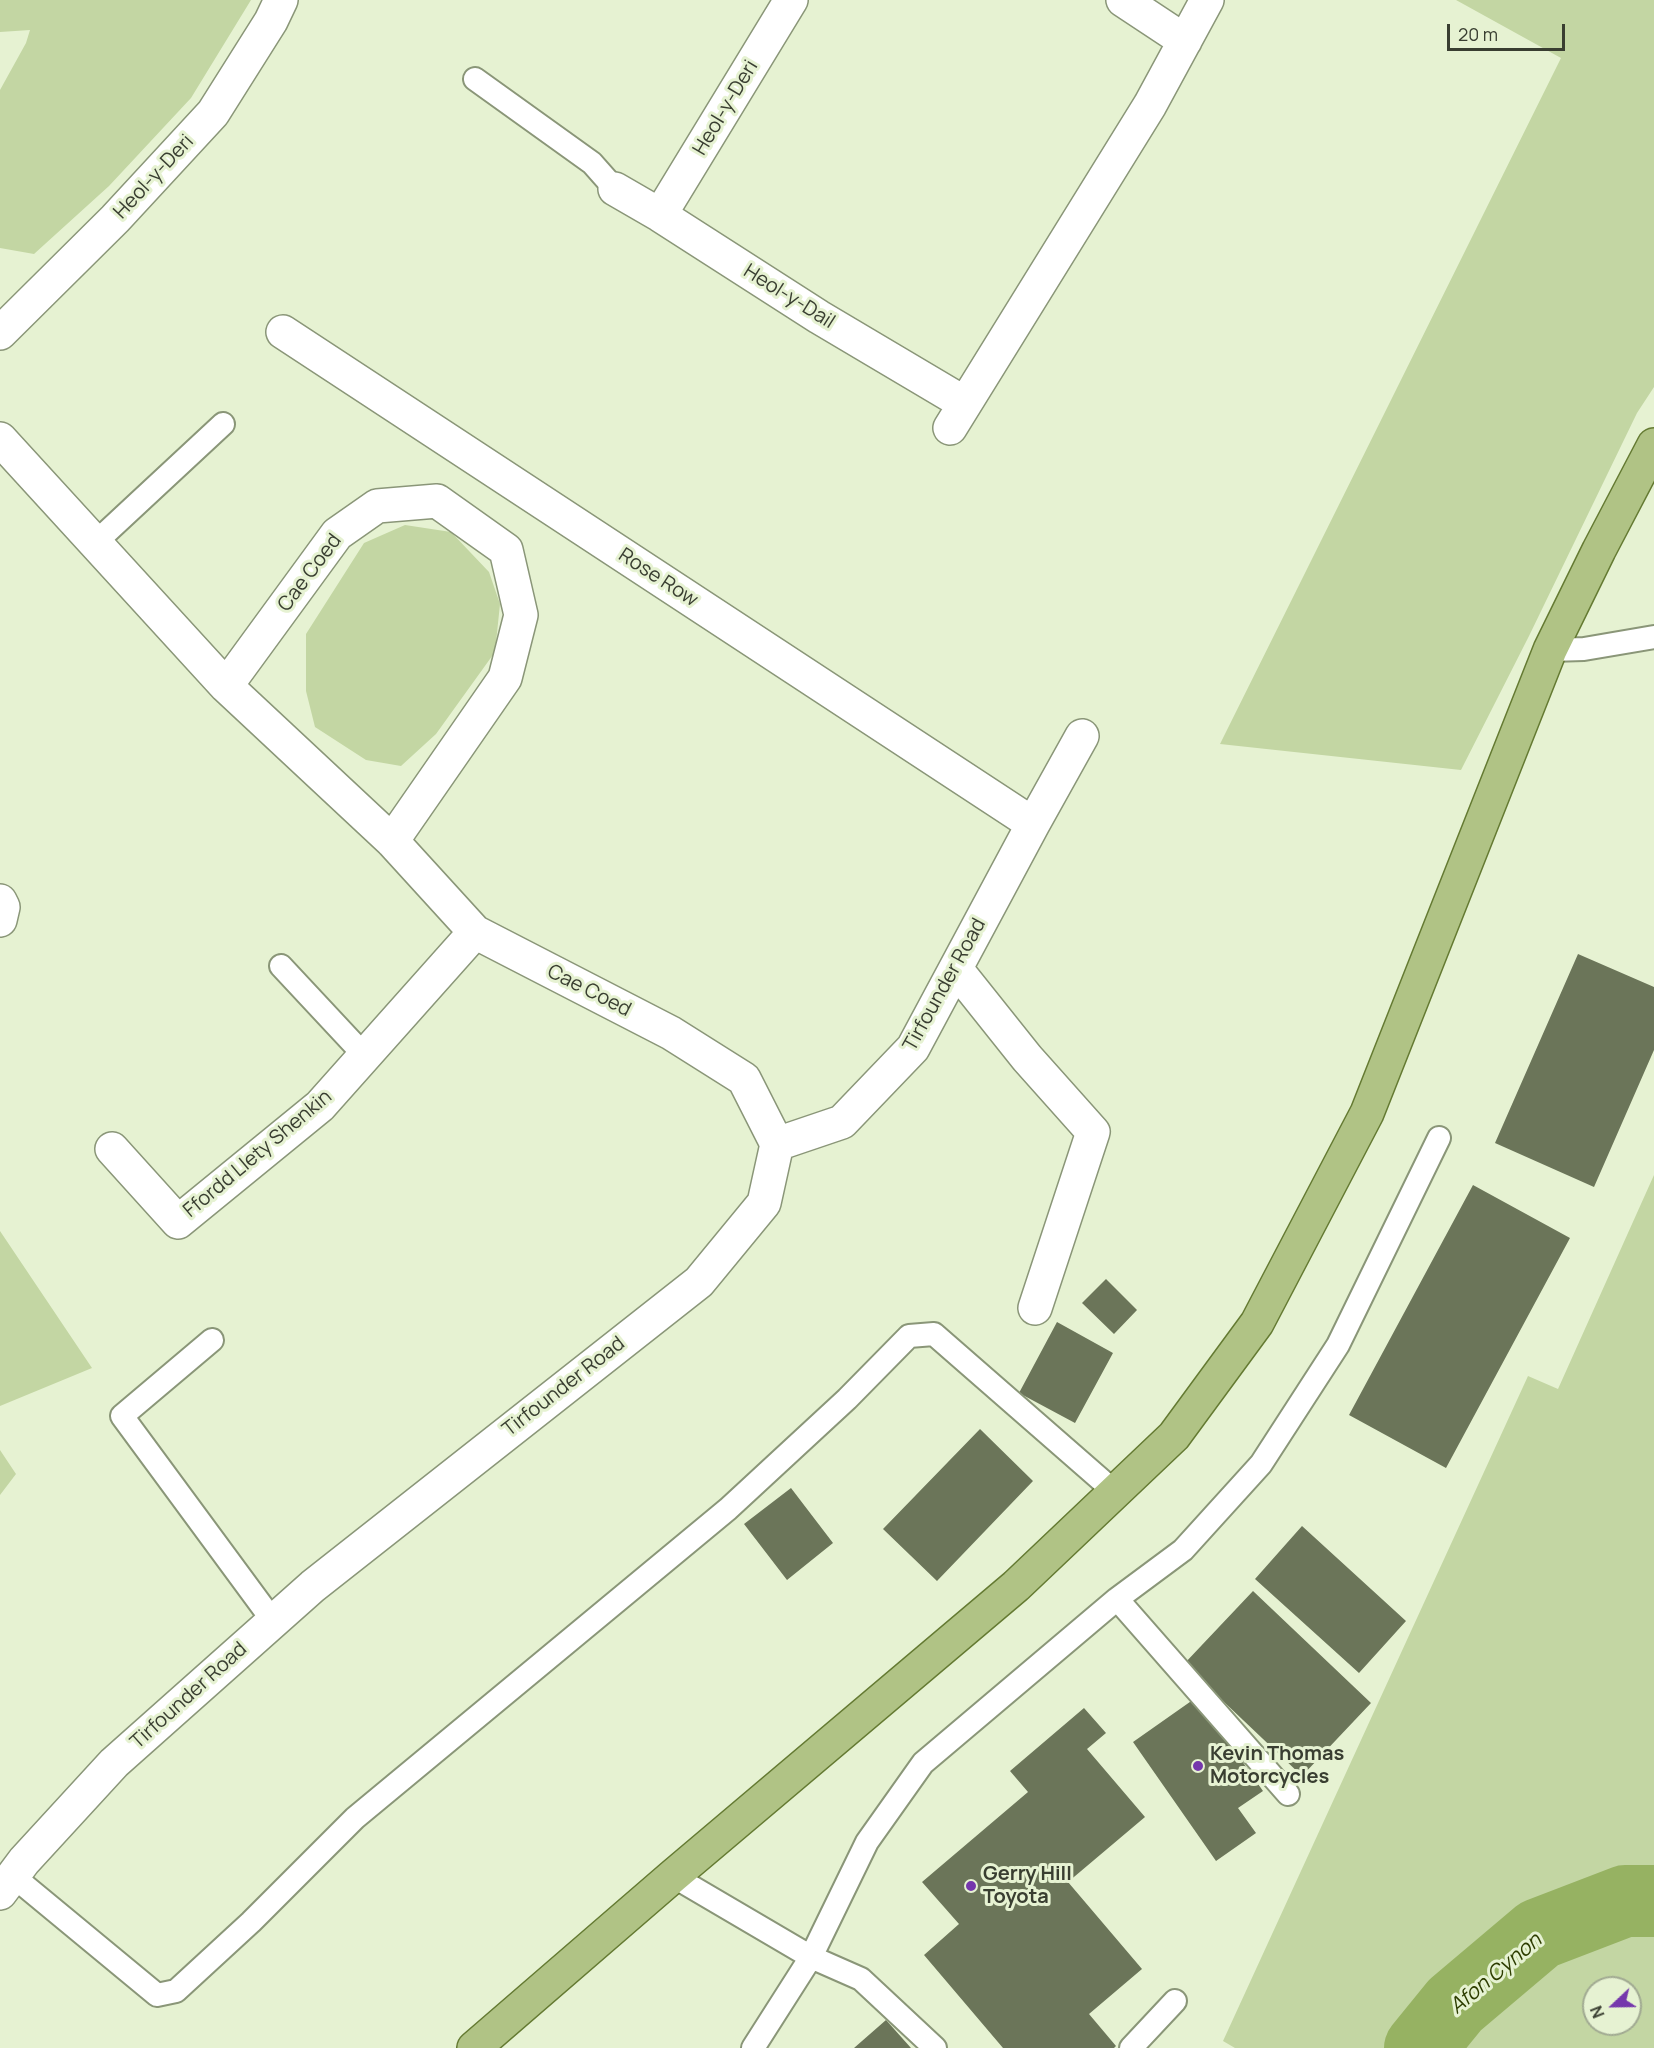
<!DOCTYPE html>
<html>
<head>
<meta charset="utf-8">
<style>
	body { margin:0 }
	#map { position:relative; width:1654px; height:2048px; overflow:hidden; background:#e6f2d2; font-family:Manrope,sans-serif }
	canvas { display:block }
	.north { position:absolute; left:1582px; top:1976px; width:60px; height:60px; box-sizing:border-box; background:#e6f2d2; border:2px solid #a1aa92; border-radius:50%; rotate:248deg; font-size:16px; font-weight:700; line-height:24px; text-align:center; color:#393e31 }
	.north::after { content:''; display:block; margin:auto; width:21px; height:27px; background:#7537ac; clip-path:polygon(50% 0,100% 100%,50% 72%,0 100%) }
	.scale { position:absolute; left:1447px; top:24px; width:118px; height:27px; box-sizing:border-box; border:3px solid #393e31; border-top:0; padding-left:8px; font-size:18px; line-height:21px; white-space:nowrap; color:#393e31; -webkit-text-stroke:4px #e6f2d2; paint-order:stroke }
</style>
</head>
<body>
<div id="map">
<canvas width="1654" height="2048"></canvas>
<div class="north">N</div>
<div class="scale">20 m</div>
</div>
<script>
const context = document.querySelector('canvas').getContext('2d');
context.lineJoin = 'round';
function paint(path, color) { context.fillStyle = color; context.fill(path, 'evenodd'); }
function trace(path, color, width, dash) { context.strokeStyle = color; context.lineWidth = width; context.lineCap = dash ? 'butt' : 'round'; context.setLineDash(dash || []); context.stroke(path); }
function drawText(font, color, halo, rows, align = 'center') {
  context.font = font + ' Manrope,sans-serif'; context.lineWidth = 6; context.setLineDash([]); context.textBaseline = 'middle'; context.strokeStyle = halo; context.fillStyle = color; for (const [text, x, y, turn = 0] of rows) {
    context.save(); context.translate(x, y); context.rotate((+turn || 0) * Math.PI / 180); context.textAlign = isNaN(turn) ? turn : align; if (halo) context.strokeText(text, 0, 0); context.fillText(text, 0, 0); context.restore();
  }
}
paint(new Path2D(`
	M0 0H251L191 98 109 186 34 254 0 248V90L26 43 30 30 0 32Z
	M1456 0H1654V387L1637 413 1529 636 1461 770 1220 744 1561 58Z
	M405 525 451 532 489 572 500 604 495 652 436 734 401 766 366 760 315 727 306 691V634L364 543Z
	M1654 1175V2048H1235L1223 2041 1528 1376 1558 1389ZM1594 1988H1630V2024H1594Z
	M0 1231 92 1368 0 1406Z
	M0 1450 16 1474 0 1495Z`), '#c3d6a3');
trace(new Path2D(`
	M1420 2048 1455 2005 1539 1934 1625 1901H1654`), '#96b262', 72);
paint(new Path2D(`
	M1578 954 1654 987V1050L1594 1187 1495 1143Z
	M1473 1185 1570 1238 1446 1468 1349 1415Z
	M1106 1279 1137 1310 1114 1334 1082 1303Z
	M1057 1322 1113 1353 1075 1423 1019 1393Z
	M980 1429 1033 1481 937 1581 883 1529Z
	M791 1488 833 1543 787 1580 744 1524Z
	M1302 1526 1406 1621 1359 1673 1255 1579Z
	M1253 1591 1371 1703 1302 1776 1184 1664Z
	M1197 1697 1263 1791 1238 1808 1256 1833 1216 1861 1133 1742Z
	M1084 1708 1106 1733 1087 1749 1145 1817 1068 1882 1142 1969 1089 2014 1116 2046 1114 2048H1003L924 1955 959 1924 922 1882 1028 1792 1010 1771Z
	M886 2020 911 2048H854Z`), '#6b7559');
const lane = new Path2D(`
	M475 79 592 163 615 189
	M95 543 223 424
	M1550 650 1584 649 1654 637
	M281 966 365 1056
	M212 1340 122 1416 273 1621
	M1117 1599 1288 1794
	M13 1876 157 1995 176 1991 251 1922 355 1818 728 1509 847 1399 909 1336 934 1334 1115 1492
	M673 1876 811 1957 861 1979 935 2048
	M753 2048 811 1957 867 1842 923 1763 1117 1599 1183 1550 1261 1464 1338 1345 1439 1138
	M1131 2048 1175 2001`);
const street = new Path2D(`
	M1123 0 1185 41
	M615 189 660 215 819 317 964 403
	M660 215 791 0
	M283 332 1033 824
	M0 333 115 219 213 113 271 21 281 0
	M950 428 1150 105 1207 0
	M0 439 226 686 392 841 475 932 671 1033 744 1079 777 1144
	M226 686 337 534 377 506 437 501 506 550 521 615 505 678 392 841
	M0 901 3 907 0 920
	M956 969 1027 1058 1093 1132 1035 1308
	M112 1149 178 1222 320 1106 475 932
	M0 1893 24 1861 114 1763 313 1586 699 1282 764 1203 777 1144 842 1122 913 1048 1033 824 1082 736`);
const primary = new Path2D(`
	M474 2048 673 1876 1016 1586 1174 1436 1257 1323 1367 1113 1550 650 1599 550 1654 445`);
trace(lane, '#8a9678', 26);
trace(street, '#8a9678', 36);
trace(primary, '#647a32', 36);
trace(lane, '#fff', 22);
trace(street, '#fff', 33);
trace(primary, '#b0c385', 33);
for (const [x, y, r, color] of [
	[1198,1766,6,"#7537ac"],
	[971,1886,6,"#7537ac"]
]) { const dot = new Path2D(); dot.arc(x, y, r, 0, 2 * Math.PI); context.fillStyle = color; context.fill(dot); trace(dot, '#e6f2d2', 2); }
drawText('20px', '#393e31', '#e6f2d2', [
	["Heol-y-Deri",726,108,-59],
	["Heol-y-Deri",154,177,-47],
	["Heol-y-Dail",789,297,32],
	["Cae Coed",310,573,-53],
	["Rose Row",658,578,33],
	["Tirfounder Road",945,985,-61],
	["Cae Coed",589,991,27],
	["Ffordd Llety Shenkin",258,1154,-40],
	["Tirfounder Road",564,1387,-38],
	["Tirfounder Road",189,1696,-42]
]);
drawText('bold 20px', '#393e31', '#e6f2d2', [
	["Kevin Thomas",1210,1754],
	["Motorcycles",1210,1777],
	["Gerry Hill",983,1874],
	["Toyota",983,1897]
], 'left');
drawText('italic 21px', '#2d3d00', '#e6f2d2', [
	["Afon Cynon",1496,1974,-40]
]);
</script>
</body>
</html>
